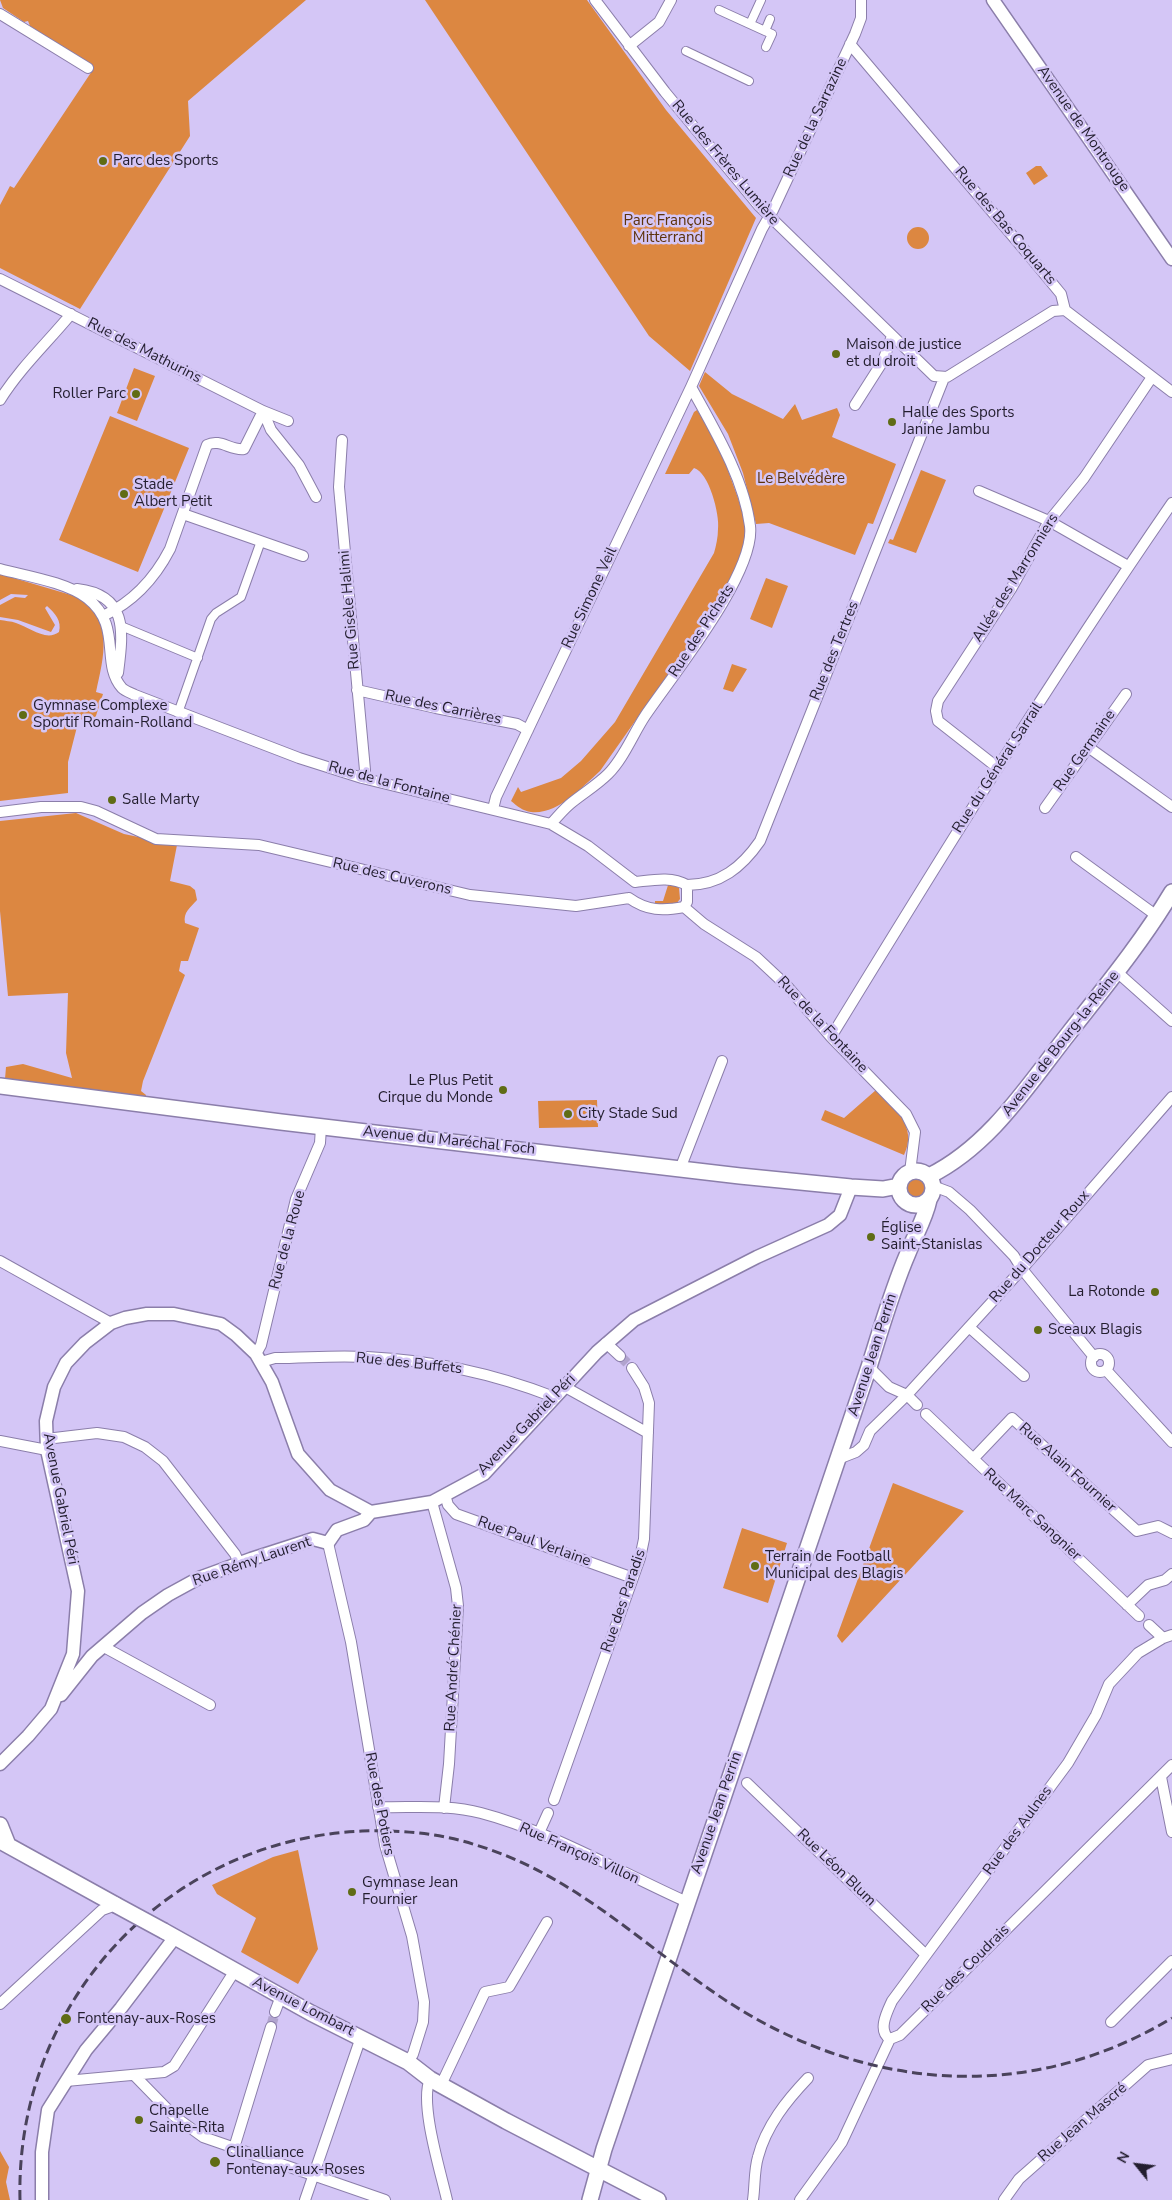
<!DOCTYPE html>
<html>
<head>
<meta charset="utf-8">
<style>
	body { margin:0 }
	#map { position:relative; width:1172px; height:2200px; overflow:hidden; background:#d4c6f6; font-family:"Nunito Sans",sans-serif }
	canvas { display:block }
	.north { position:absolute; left:1112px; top:2140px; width:50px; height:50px; -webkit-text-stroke:4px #d4c6f6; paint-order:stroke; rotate:299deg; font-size:14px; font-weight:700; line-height:20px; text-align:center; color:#231e2f }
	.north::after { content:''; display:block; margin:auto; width:18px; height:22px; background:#231e2f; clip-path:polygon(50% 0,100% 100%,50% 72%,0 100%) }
</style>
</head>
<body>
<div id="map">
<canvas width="1172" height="2200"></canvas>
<div class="north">N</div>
</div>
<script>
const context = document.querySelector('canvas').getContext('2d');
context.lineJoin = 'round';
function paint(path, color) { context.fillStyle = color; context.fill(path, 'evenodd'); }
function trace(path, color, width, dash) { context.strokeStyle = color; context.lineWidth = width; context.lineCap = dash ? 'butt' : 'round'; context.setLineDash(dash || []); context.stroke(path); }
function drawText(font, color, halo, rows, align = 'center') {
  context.font = font + ' "Nunito Sans",sans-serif'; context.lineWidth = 5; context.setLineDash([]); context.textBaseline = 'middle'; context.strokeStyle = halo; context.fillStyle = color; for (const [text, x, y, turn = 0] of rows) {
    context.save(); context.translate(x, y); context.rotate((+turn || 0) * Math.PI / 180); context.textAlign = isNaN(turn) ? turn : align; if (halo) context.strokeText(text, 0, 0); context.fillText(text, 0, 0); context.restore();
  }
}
paint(new Path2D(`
	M0 0H306L188 101 190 136 80 309 0 268V205L10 186 14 188 94 68 30 26 28 21 24 22 3 8Z
	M425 0H587L666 110 756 218 690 371 649 336Z
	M1036 166H1041L1048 176 1034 185 1026 173Z
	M907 238a11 11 0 1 1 22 0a11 11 0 1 1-22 0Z
	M134 368 155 376 137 421 117 413Z
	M705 372 732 394 783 419 795 404 802 420 837 408 840 415 832 437 896 464 873 524 868 523 855 555 769 523 756 524 743 473 728 434 699 386Z
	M697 410 717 440 738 498 746 525 743 550 726 592 600 771C582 787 558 815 531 812 523 811 517 806 511 801L518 787 521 792 561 778 581 761 615 722 714 553C716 546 718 537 718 529 720 515 709 472 694 468L689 474H665L694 412Z
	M110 416 189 448 138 572 59 540Z
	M921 470 946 480 916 553 888 543 890 539 893 540Z
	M0 574 78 597C114 620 104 656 96 692L103 694 94 722 79 719 68 762V793L0 801V620C5 621 11 621 16 623 29 627 46 642 59 632 62 621 55 613 47 606L45 608 55 625 51 632 18 620 0 617V605L15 597 25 598 28 595 11 594 0 600Z
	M766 578 788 586 772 628 750 619Z
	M732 664 747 669 733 692 723 689Z
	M76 813 124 834 177 845 170 881 190 886 195 890 197 900C190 908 183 912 185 923L199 928 188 961H181L179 971 185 975 143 1081 141 1091 146 1095 145 1102 75 1088 5 1079 6 1067 23 1064 72 1078 66 1053 68 993 8 996 0 911V821Z
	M669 882 679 888 680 899 676 904 655 905V901H663Z
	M876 1090C895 1108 918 1127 904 1155L821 1120 825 1110 844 1118Z
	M597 1100 598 1127 539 1128 538 1101Z
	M906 1188a10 10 0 1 1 20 0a10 10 0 1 1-20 0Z
	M893 1483 964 1511 842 1643 837 1636Z
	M742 1528 787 1543 768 1603 723 1588Z
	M298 1850 318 1949 298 1984 241 1952 256 1918 217 1894 212 1885 273 1857Z
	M0 2151 9 2167 6 2182 10 2200H0Z`), '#dc8741');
trace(new Path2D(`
	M620 1356 632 1368
	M271 2027 275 2012`), '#b1a4ce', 10, [10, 5]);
const pedestrian = new Path2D(`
	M719 10 765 31 770 19
	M750 24 761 0
	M765 31 772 34 766 47
	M686 51 749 81
	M121 626 198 658
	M178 713 211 619 216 613 241 597 261 541`);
const minor = new Path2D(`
	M595 0 665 92 759 206 934 376 947 377 1053 311 1065 310
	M0 14 88 68
	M850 44 1033 260 1061 294 1065 310
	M629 46 659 22 671 0
	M0 279 263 411 288 421
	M1065 310 1172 392
	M0 400C20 368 47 343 71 314
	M855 405 883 361 892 336
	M342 440 339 487 365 770 362 778
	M979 491 1049 521 1128 566
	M183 514 303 556
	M0 569C26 576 66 582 87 598 123 626 100 663 122 688 125 691 131 693 135 695L299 758 362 778 551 824 588 846 635 882
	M77 589C129 595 123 633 118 673
	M103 616C133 602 155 578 170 549L207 445C220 438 231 451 244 449L263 411 271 430 299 465 316 497
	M357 690 436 708 517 724 528 730
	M1088 747 1172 807
	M998 768 938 721 936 711 938 701 1011 589 1049 521 1084 478 1152 377
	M1045 808 1126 694
	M493 809 496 797 691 387 762 229 773 210 855 34 861 18V0
	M0 812 41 807H81L96 811 156 839 259 845 470 895 576 906 629 898
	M551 824C557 817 563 810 570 804 582 794 597 785 608 774 624 758 633 734 645 716 672 676 756 573 750 526 744 478 714 429 691 387
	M1076 857 1157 916
	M635 882C653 880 671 876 687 885V902L684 907
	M687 885C720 885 742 867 760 841L944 378
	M629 898C647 911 663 911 684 907
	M684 907 704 924 756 957 787 986 831 1037 906 1114 915 1132 910 1172
	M1117 972 1172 1021
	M831 1037C941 857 1052 677 1172 503
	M680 1169 722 1061
	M933 1186 949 1192 970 1210 1014 1256 1022 1269 1094 1357
	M0 1261 111 1323
	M969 1327 1024 1376
	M606 1343 620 1356
	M256 1354 261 1345 296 1199 320 1143 321 1127
	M1091 1363a9 9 0 1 1 18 0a9 9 0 1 1-18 0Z
	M261 1362 275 1358C305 1358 336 1355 367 1357 430 1360 495 1374 554 1397
	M869 1367 889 1387 907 1395 917 1405
	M1106 1370 1172 1442
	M565 1387 648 1433
	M926 1414 1139 1616
	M46 1439 97 1433 124 1437 145 1447 163 1461 235 1554 239 1563
	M0 1441 47 1450
	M838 1459 856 1452 864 1445 870 1431 907 1395 1022 1269 1172 1097
	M973 1459 1012 1418 1137 1531 1158 1526 1172 1533
	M445 1495 448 1505 456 1514 633 1578
	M432 1502 456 1588 458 1606 449 1764 444 1808
	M328 1543 351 1642 385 1845 412 1936 424 2002 423 2022 413 2054 408 2062
	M1127 1605 1148 1585 1165 1580 1172 1574
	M1149 1625 1163 1638
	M104 1647 210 1705
	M1161 1777 1172 1832
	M747 1783 925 1954
	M554 1800 640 1558 644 1539 649 1403 644 1387 632 1368
	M378 1807C412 1808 448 1804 481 1813 550 1831 622 1873 687 1902
	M539 1833 548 1813
	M0 2004 102 1910 116 1905
	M275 2012 281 1996
	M1111 2022 1172 1961
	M890 2039C877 2031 887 2012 892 2001L1068 1763 1096 1715 1109 1684 1138 1653 1163 1638 1172 1635
	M134 2075 174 2116 203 2137 385 2200
	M430 2079C419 2103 441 2173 447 2200
	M66 2081 164 2072 174 2066 234 1972
	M441 2085 485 1992 509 1987 547 1922
	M234 2148 271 2027
	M305 2200 361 2037
	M753 2200C755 2186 754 2170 758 2157 766 2126 787 2100 808 2078
	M800 2200 842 2142 890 2039 900 2035 1172 1765
	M1004 2200 1019 2179 1148 2065 1172 2059`);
const tertiary = new Path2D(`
	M993 0 1172 259
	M61 1695 92 1656 142 1613 168 1595 199 1578 251 1559 313 1539 328 1543 337 1530 364 1520 371 1512
	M0 1764 28 1736 51 1709 73 1654 78 1591 47 1450 46 1421 54 1387 66 1363 85 1343 111 1323 125 1318 147 1314H174L221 1324 236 1335 256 1354 272 1382 298 1454 330 1490 371 1512 432 1502 484 1474 597 1352 634 1320 757 1257 828 1225 840 1215 851 1187
	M42 2200V2152L48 2110 86 2050 121 2008 175 1937`);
const secondary = new Path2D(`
	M0 1086 281 1122 740 1176 851 1187 883 1189 899 1186
	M899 1188a17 17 0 1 1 34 0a17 17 0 1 1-34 0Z
	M929 1176C990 1146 1028 1085 1069 1033 1105 987 1142 942 1172 892
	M0 1825 8 1845
	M0 1841 116 1905
	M164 1931 311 2013 408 2062 430 2079 506 2121 658 2200
	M590 2200 604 2149 869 1367C881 1329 892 1290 908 1253 915 1235 925 1219 929 1200`);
trace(pedestrian, '#8b7eaa', 10);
trace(minor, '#8b7eaa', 12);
trace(tertiary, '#8b7eaa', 15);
trace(secondary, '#8b7eaa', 18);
trace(pedestrian, '#fff', 8);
trace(minor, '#fff', 10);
trace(tertiary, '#fff', 12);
trace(secondary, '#fff', 15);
trace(new Path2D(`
	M20 2200C15 2004 165 1840 362 1831 401 1830 439 1833 476 1845 568 1873 632 1935 709 1989 850 2089 1021 2109 1172 2018`), '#4a435b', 3, [10, 5]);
const secondaryBridge = new Path2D(`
	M116 1905 164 1931`);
trace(secondaryBridge, '#8b7eaa', 18, []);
trace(secondaryBridge, '#fff', 15);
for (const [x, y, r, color] of [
	[103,161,5,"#606c15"],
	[836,354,5,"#606c15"],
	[136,394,5,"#606c15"],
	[892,422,5,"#606c15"],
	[124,494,5,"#606c15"],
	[23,715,5,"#606c15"],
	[112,800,5,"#606c15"],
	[503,1090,5,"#606c15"],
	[568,1114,5,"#606c15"],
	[871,1237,5,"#606c15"],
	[1155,1292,5,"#606c15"],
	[1038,1330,5,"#606c15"],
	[755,1566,5,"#606c15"],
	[352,1892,5,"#606c15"],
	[66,2019,6,"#606c15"],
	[139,2120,5,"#606c15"],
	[215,2162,6,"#606c15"]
]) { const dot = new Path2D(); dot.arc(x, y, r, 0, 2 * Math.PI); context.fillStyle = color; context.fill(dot); trace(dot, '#d4c6f6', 2); }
drawText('15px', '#231e2f', '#d4c6f6', [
	["Rue de la Sarrazine",816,118,-65],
	["Avenue de Montrouge",1083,129,55],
	["Rue des Frères Lumière",725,163,50],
	["Rue des Bas Coquarts",1005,226,50],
	["Rue des Mathurins",144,351,27],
	["Allée des Marronniers",1016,578,-58],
	["Rue Simone Veil",590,598,-65],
	["Rue Gisèle Halimi",350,610,-95],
	["Rue des Pichets",702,631,-57],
	["Rue des Tertres",835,651,-68],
	["Rue des Carrières",443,708,12],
	["Rue Germaine",1085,751,-55],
	["Rue du Général Sarrail",998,768,-57],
	["Rue de la Fontaine",389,783,15],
	["Rue des Cuverons",392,877,13],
	["Rue de la Fontaine",822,1025,47],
	["Avenue de Bourg-la-Reine",1061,1044,-52],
	["Avenue du Maréchal Foch",449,1141,6],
	["Rue de la Roue",288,1240,-75],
	["Rue du Docteur Roux",1040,1247,-49],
	["Avenue Jean Perrin",873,1355,-72],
	["Rue des Buffets",409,1364,6],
	["Avenue Gabriel Péri",527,1425,-46],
	["Rue Alain Fournier",1067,1468,42],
	["Avenue Gabriel Péri",60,1499,79],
	["Rue Marc Sangnier",1032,1515,43],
	["Rue Paul Verlaine",534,1542,20],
	["Rue Rémy Laurent",252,1562,-19],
	["Rue des Paradis",624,1601,-71],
	["Rue André Chénier",454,1668,-87],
	["Rue des Potiers",379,1804,79],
	["Avenue Jean Perrin",717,1813,-71],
	["Rue des Aulnes",1018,1831,-54],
	["Rue François Villon",579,1854,24],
	["Rue Léon Blum",836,1868,44],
	["Rue des Coudrais",966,1969,-45],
	["Avenue Lombart",303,2007,27],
	["Rue Jean Mascré",1083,2123,-41]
]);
drawText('15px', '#231e2f', '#d4c6f6', [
	["Parc des Sports",113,161],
	["Maison de justice",846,345],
	["et du droit",846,362],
	["Roller Parc",126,394,"right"],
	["Halle des Sports",902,413],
	["Janine Jambu",902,430],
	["Stade",134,485],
	["Albert Petit",134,502],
	["Gymnase Complexe",33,706],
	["Sportif Romain-Rolland",33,723],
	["Salle Marty",122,800],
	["Le Plus Petit",493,1081,"right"],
	["Cirque du Monde",493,1098,"right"],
	["City Stade Sud",578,1114],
	["Église",881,1228],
	["Saint-Stanislas",881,1245],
	["La Rotonde",1145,1292,"right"],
	["Sceaux Blagis",1048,1330],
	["Terrain de Football",765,1557],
	["Municipal des Blagis",765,1574],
	["Gymnase Jean",362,1883],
	["Fournier",362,1900],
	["Fontenay-aux-Roses",77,2019],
	["Chapelle",149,2111],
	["Sainte-Rita",149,2128],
	["Clinalliance",226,2153],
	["Fontenay-aux-Roses",226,2170]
], 'left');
drawText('15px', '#5d320b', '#d4c6f6', [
	["Parc François",668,221],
	["Mitterrand",668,238],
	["Le Belvédère",801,479]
]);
</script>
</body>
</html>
